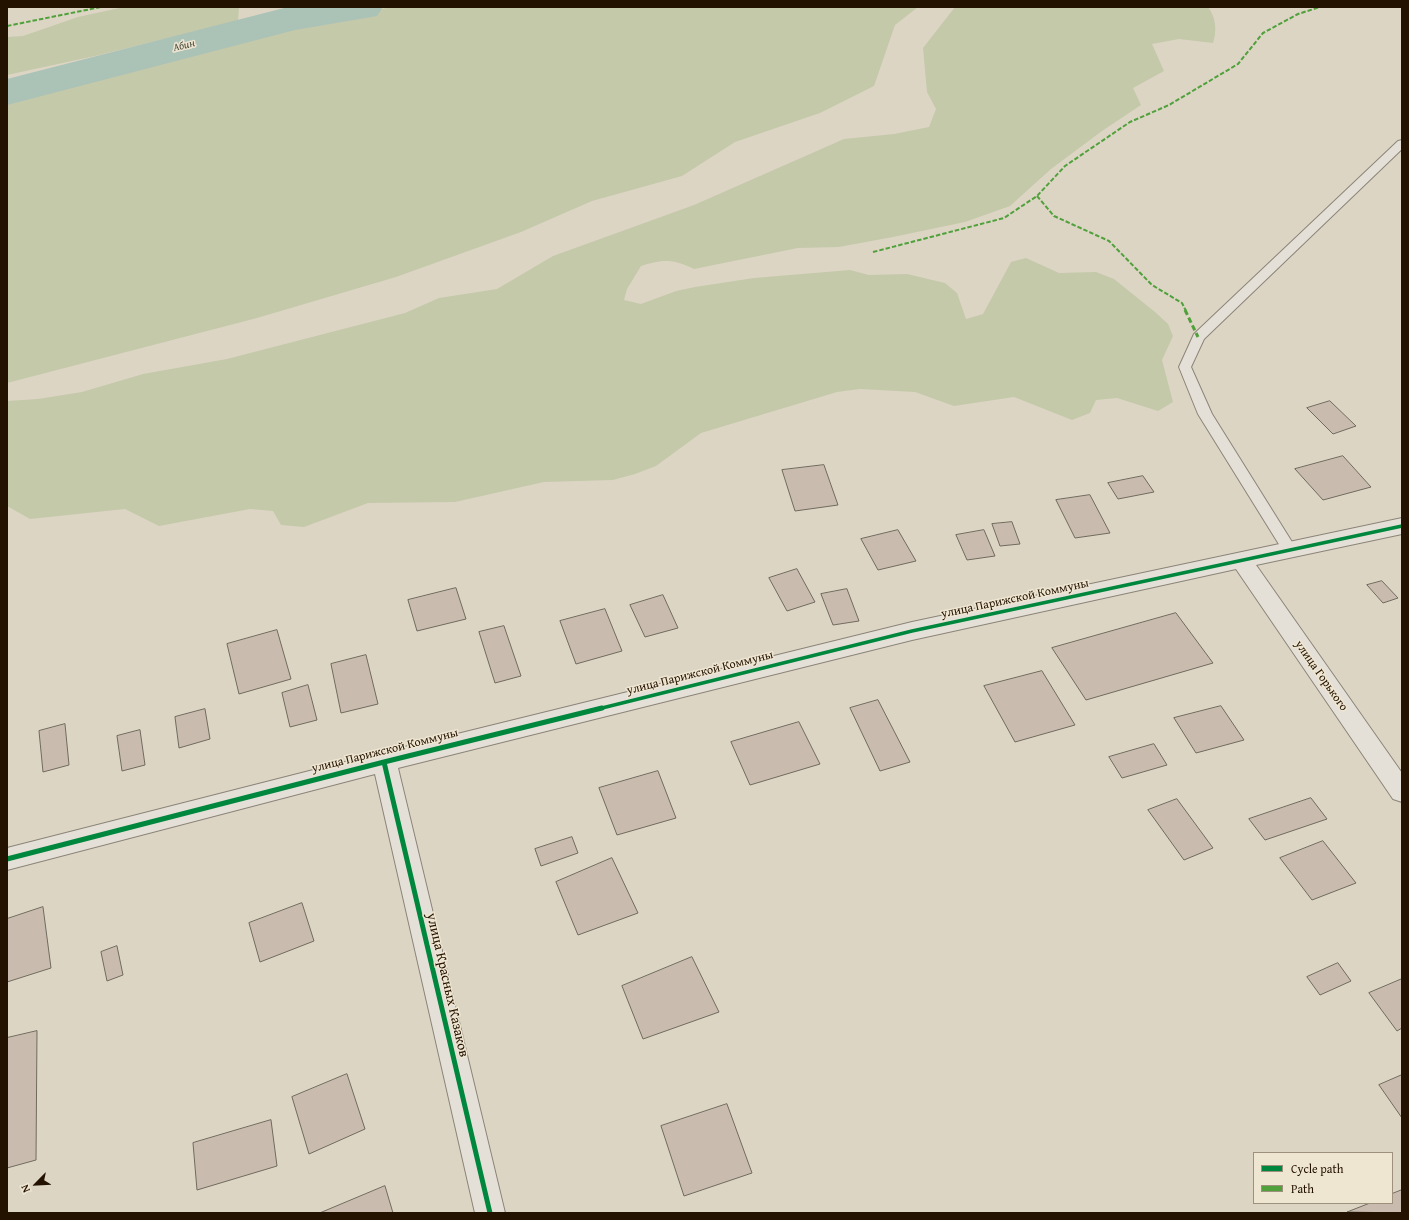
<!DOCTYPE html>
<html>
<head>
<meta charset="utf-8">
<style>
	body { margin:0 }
	#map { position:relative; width:1409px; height:1220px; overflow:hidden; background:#dcd5c4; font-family:"Gentium Book Plus",serif }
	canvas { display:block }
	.frame { position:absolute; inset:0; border:8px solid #231200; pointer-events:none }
	.legend { position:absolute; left:1253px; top:1152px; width:140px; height:52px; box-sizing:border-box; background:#efe6d2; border:1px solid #9d917e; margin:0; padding:5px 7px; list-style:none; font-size:12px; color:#231200 }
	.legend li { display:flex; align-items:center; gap:8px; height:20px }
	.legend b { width:20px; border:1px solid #9d917e }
	.north { position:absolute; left:16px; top:1164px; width:40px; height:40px; -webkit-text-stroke:3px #efe6d2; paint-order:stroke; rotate:246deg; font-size:11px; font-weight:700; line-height:16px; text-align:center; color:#231200 }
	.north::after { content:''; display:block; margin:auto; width:14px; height:18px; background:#231200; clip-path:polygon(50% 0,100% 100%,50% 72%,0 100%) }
</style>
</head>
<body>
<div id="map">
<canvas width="1409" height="1220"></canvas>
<div class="frame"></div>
<ul class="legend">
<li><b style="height:5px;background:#00873e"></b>Cycle path</li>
<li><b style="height:5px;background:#50a03c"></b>Path</li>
</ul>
<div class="north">N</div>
</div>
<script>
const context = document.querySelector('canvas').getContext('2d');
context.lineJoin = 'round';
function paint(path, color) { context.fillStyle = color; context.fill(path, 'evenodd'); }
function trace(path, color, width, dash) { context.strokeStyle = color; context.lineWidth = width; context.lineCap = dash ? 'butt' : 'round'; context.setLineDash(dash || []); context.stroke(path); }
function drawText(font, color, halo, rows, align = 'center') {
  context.font = font + ' "Gentium Book Plus",serif'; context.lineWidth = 3; context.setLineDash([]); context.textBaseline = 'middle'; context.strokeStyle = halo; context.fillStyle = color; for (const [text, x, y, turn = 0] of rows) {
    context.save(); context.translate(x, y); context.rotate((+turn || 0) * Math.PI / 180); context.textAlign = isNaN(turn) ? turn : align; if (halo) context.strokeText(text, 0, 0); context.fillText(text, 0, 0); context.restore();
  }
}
paint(new Path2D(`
	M124 7H239L238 21 95 56 7 75V37L23 36 78 17Z
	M391 7H918L895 25 874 86 820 113 735 142 682 176 592 201 521 232 396 277 257 318 7 383V102L89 83 289 28Z
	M955 7H1208C1216 17 1217 31 1213 43L1179 39 1152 44 1164 71 1133 88 1141 105 1102 131 1051 169 1010 206 965 222 893 237 839 247 798 248 694 269C673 259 664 259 641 266L627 289 624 300 641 304 676 291 695 287 754 278 850 270 869 275 907 274 945 283 957 293 966 319 983 314 1011 262 1026 258 1059 273 1096 272 1114 279 1155 312 1168 324 1173 336 1162 360 1173 402 1158 411 1117 398 1096 400 1090 413 1072 420 1014 397 954 406 915 392 860 389 837 392 701 433 656 466 635 474 613 480 544 482 455 502 368 503 304 527 281 525 273 511 250 509 159 526 125 509 30 519 7 506V401L38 399 82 392 143 374 227 359 405 313 439 298 497 289 553 256 694 205 844 139 894 134 929 127 936 109 927 92 923 48Z`), '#c4c9a9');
paint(new Path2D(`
	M288 7H383L377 16 295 30 7 105V79Z`), '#abc2b7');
const building = new Path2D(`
	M1330 401 1356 426 1333 434 1307 408Z
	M1343 456 1371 487 1323 500 1295 469Z
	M824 465 838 505 795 511 782 470Z
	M1143 476 1154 492 1118 499 1108 483Z
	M1090 495 1110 533 1075 538 1056 500Z
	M1012 522 1020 544 1000 546 992 524Z
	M898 530 916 561 878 570 861 539Z
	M984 530 995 556 967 560 956 535Z
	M797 569 815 602 787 611 769 578Z
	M1382 581 1398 598 1383 603 1367 585Z
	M456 588 466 619 417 631 408 600Z
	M847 589 859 621 833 625 821 594Z
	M663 595 678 628 645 637 630 605Z
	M605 609 622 651 576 664 560 621Z
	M1176 613 1213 663 1086 700 1052 648Z
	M504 626 521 676 495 683 479 632Z
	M277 630 291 679 239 694 227 644Z
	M366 655 378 704 341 713 331 664Z
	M1042 671 1075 725 1015 742 984 686Z
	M308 685 317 720 290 727 282 693Z
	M878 700 910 762 880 771 850 708Z
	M1221 706 1244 740 1196 753 1174 718Z
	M205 709 210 739 179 748 175 717Z
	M799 722 820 764 750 785 731 742Z
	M65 724 69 765 43 772 39 731Z
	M140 730 145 765 122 771 117 736Z
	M1154 744 1167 765 1122 778 1109 757Z
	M658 771 676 818 617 835 599 788Z
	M1311 798 1327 819 1265 840 1249 819Z
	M1177 799 1213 848 1184 860 1148 810Z
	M572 837 578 853 541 866 535 849Z
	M1323 841 1356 883 1312 900 1280 858Z
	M612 858 638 913 578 935 556 882Z
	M302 903 314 941 260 962 249 923Z
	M43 907 51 968 7 982V919Z
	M117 946 123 975 107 981 101 952Z
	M692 957 719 1012 643 1039 622 986Z
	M1338 963 1351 981 1320 995 1307 977Z
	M1402 979V1028L1397 1031 1369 993Z
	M37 1031 36 1160 7 1168V1038Z
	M347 1074 365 1129 309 1154 292 1097Z
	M1402 1075V1118L1379 1085Z
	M727 1104 752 1173 684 1196 661 1126Z
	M271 1120 277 1166 197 1190 193 1143Z
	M385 1186 393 1213H320Z
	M1402 1190V1213L1347 1212 1370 1203H1392V1194Z`);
paint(building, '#c9bcae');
trace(building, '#706a5e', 1);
const service = new Path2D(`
	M1402 140V149L1204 339 1191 367 1212 414 1297 550 1295 554 1290 555 1285 554 1198 414 1179 367 1194 334 1398 141Z`);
const minor = new Path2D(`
	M1402 518V534L1256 565 1402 773V802L1393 799 1236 569 912 640 398 768 505 1213H475L375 774 7 870V848L384 752 912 622Z`);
trace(service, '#8b8478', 2);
trace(minor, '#8b8478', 2);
paint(service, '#e4e0d8');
paint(minor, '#e4e0d8');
trace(new Path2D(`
	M7 26 101 7
	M1037 196 1054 216 1109 241 1152 285 1182 303 1186 311
	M873 252 1004 218 1037 196 1065 166 1130 122 1169 105 1238 64 1263 33 1298 14 1320 7`), '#50a03c', 2, [4.5, 2]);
trace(new Path2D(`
	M1185 310 1198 337`), '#50a03c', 3, [5.5, 3]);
trace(new Path2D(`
	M598 709 912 631 1402 526`), '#00873e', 3.5);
trace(new Path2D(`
	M384 762 490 1213
	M7 859 384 762 602 708`), '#00873e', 5);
drawText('italic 11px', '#4b4d3e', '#efe6d2', [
	["Абин",184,46,-14]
]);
drawText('12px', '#231200', '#efe6d2', [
	["улица Парижской Коммуны",1015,599,-12],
	["улица Парижской Коммуны",700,673,-14],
	["улица Горького",1321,676,55],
	["улица Парижской Коммуны",385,751,-14]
]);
drawText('14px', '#231200', '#efe6d2', [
	["улица Красных Казаков",447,985,77]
]);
</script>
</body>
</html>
